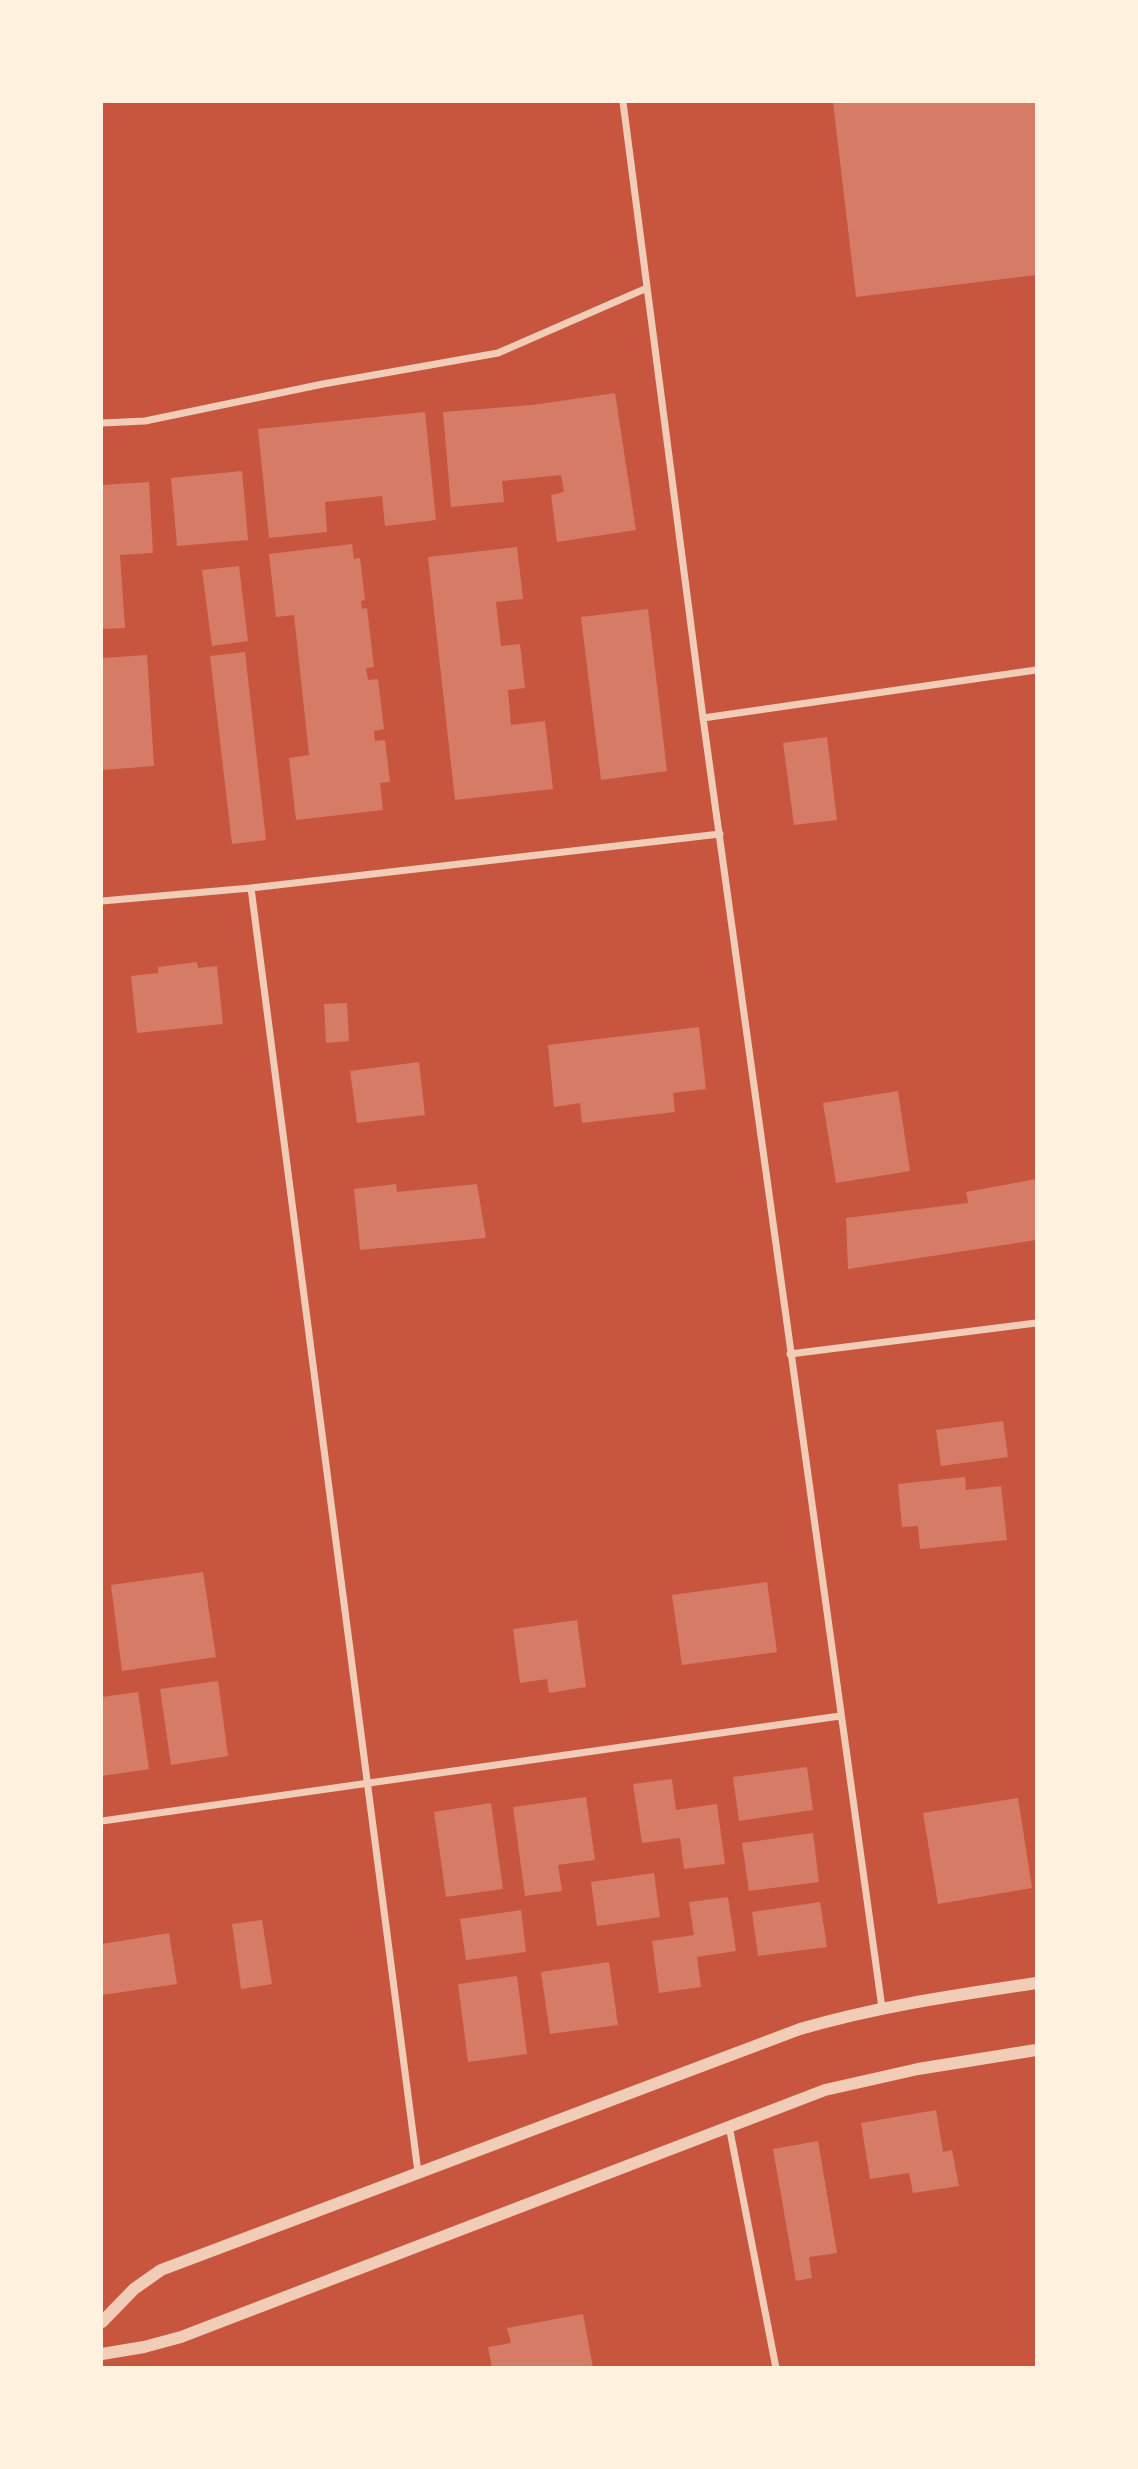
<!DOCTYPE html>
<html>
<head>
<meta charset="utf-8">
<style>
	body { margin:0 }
	#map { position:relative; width:1138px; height:2469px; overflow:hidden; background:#c8553d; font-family:"Fira Sans",sans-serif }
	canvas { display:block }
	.frame { position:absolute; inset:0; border:103px solid #fff3e0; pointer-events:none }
</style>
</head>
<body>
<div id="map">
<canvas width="1138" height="2469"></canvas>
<div class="frame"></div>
</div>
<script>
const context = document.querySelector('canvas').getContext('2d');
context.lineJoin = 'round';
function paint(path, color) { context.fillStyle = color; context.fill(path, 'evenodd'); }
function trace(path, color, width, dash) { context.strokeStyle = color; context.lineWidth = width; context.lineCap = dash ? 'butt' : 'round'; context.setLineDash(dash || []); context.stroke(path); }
paint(new Path2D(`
	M833 102H1036V275L856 297Z
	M615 393 636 530 557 542 551 495 564 492 561 475 502 481 504 502 451 507 443 412 532 405Z
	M425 412 436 520 385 526 382 496 325 502 327 532 269 538 258 429Z
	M242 471 248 540 177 546 171 478Z
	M149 482 153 553 120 555 125 628 102 629V485Z
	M352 544 354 559 360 558 365 600 361 601 362 609 367 608 374 667 366 668 368 680 378 679 384 729 374 731 375 741 385 740 390 782 380 783 383 810 296 820 289 758 309 755 294 615 276 617 269 554Z
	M517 547 523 599 496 602 501 646 520 644 525 688 508 690 511 725 545 721 553 789 455 800 428 557Z
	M239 566 248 641 212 646 202 570Z
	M648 609 667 771 601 780 581 617Z
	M245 652 266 840 232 844 210 656Z
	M147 655 154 766 102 770V658Z
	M827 737 837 820 794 825 783 743Z
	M197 962 198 968 217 966 223 1024 137 1033 131 976 158 973V967Z
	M347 1003 349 1041 326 1043 324 1004Z
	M699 1027 706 1089 673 1093 675 1112 582 1123 580 1103 554 1107 548 1045Z
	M419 1062 425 1115 357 1123 350 1071Z
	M898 1091 910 1171 836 1183 823 1103Z
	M1036 1179V1240L848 1269 846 1218 968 1203 966 1192Z
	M396 1184 397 1192 477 1184 486 1238 360 1250 354 1189Z
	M1003 1421 1008 1457 941 1466 936 1430Z
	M965 1477 966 1490 1001 1486 1007 1540 920 1549 918 1526 902 1527 898 1484Z
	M203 1572 216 1657 122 1671 111 1585Z
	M767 1582 777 1652 682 1665 672 1595Z
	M577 1620 586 1687 549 1693 547 1679 520 1683 513 1629Z
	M218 1681 228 1756 171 1765 160 1689Z
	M138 1692 149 1769 102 1776V1697Z
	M807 1767 813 1810 739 1821 733 1777Z
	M672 1779 676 1810 717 1804 725 1864 684 1869 680 1838 642 1843 633 1784Z
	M586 1797 595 1860 558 1865 562 1891 525 1896 513 1807Z
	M1018 1798 1032 1888 938 1904 923 1813Z
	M491 1803 503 1889 446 1897 434 1812Z
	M813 1833 819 1882 749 1891 742 1843Z
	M654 1873 660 1917 597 1926 591 1882Z
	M728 1897 736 1951 697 1957 701 1987 659 1993 652 1941 694 1935 689 1902Z
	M820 1902 827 1947 758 1956 752 1912Z
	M521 1910 526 1952 466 1960 460 1919Z
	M262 1920 272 1984 241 1989 232 1924Z
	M169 1933 177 1984 102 1995V1944Z
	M609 1962 618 2025 550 2034 541 1972Z
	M517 1976 527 2054 468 2062 458 1984Z
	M936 2110 943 2152 952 2150 959 2186 913 2193 909 2173 870 2179 861 2123Z
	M818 2141 837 2253 809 2257 812 2278 796 2281 773 2149Z
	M583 2314 593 2368H492L488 2347 511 2343 507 2328Z`), '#d67c66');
trace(new Path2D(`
	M623 102 703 718 882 2008
	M102 423 145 421 323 384 498 353 647 288
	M703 718 1036 670
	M251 888 418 2172
	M102 901 251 888 720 834
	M790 1354 1036 1323
	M102 1821 840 1716
	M729 2126 776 2368`), '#f1ccb7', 7);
trace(new Path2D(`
	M102 2322 134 2289 161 2270 800 2029C878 2006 957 1995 1036 1983
	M102 2354 144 2347 181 2337 825 2090 918 2069 1036 2050`), '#f1ccb7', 12);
</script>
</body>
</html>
